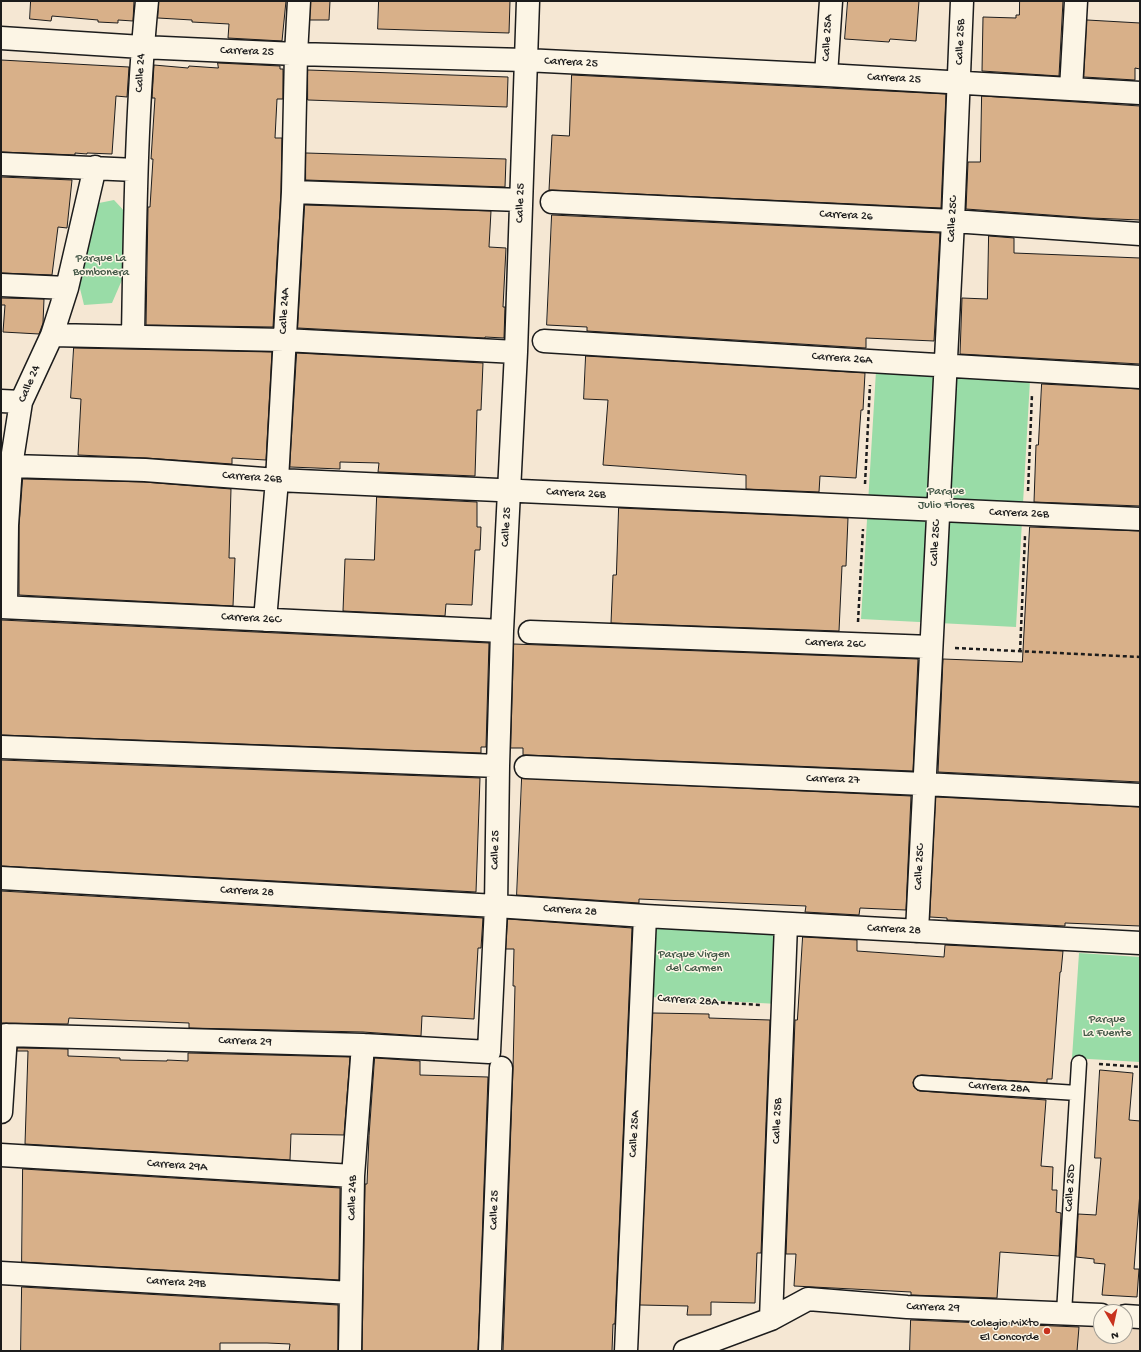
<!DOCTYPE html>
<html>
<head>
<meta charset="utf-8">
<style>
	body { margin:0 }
	#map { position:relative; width:1141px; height:1352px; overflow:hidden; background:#f5e7d3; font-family:"Gochi Hand",sans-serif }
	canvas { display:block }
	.frame { position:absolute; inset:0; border:2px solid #1c1c1c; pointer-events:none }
	.north { position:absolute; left:1093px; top:1304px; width:40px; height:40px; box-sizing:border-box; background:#fcf5e5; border:1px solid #a29e95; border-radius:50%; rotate:171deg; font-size:11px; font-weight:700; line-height:16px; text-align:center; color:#1c1c1c }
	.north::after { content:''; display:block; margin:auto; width:14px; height:18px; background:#c8321e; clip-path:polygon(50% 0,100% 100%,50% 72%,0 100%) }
</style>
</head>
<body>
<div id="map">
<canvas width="1141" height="1352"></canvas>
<div class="frame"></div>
<div class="north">N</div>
</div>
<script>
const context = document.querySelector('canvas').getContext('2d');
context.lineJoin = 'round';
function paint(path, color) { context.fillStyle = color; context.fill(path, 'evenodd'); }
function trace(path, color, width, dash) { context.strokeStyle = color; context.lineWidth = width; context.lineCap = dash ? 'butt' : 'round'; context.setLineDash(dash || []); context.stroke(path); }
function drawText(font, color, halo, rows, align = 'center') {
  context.font = font + ' "Gochi Hand",sans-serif'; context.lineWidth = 3; context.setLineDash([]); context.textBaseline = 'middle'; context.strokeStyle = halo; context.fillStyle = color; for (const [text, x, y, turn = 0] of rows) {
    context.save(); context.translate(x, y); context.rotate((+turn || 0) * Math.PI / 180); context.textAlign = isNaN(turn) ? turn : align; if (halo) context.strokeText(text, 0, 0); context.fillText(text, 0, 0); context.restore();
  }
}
paint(new Path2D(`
	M994 1319 1101 1323V1336H1125V1324L1140 1325V1351H992Z`), '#ecd6bd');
paint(new Path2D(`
	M114 200 129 216 125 273 112 303 84 305 76 272 94 204Z
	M876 371 1030 380 1016 627 861 619Z
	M654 921 780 930 778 1004 650 997Z
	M1079 953 1140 957V1062L1072 1058Z`), '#99dca7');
const building = new Path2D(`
	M31 1H134L133 21 118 20V23L98 22V20L52 16 51 21 30 19Z
	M159 1H286L282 41 228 38 229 24 192 22V20L158 18Z
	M311 1H330L329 20H310Z
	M379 1H510L509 33 378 29Z
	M848 1H919L916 41 890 39 889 42 845 39Z
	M1020 1H1063L1059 76 982 71 983 17 1016 18V15H1019Z
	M1087 20 1140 23V69L1135 68V80L1084 77Z
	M1 60 129 67 127 97 116 96 112 154 87 153V154L75 153V155L1 152Z
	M218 63 280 66V69H283V99H277L275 138H282L281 192 273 327 146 325 148 207H150L153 159H151L155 98H152L154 65 188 68 189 66 218 68Z
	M308 70 508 77 507 107 308 100Z
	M572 75 946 94 941 208 549 190 552 135 569 136Z
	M982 96 1140 106V220L1091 218 966 209 968 162H980Z
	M306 153 506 159 505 187 306 180Z
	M1 177 72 180 67 228 58 227 52 275 1 273Z
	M305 205 491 211 489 247 506 248 503 307H505L504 338 485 337V338L298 328Z
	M552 215 940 233 934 341 866 338V348L587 331V327L547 325Z
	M989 236 1014 238V253L1140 258V364L960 354 962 298 987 299Z
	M1 298 44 299 43 323 39 334 3 332 5 305H1Z
	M74 348 272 352 266 460 232 458V464L146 458 78 455 81 399 71 398Z
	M297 353 483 363 481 410H477L475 476 378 472 379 463 340 462V469L290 467Z
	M586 356 865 373 863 410H861L856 478 820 476 819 492 746 489V475L603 465 608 400 584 399Z
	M1042 384 1140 389V506L1034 502 1036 445H1038Z
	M23 479 144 482 231 489 229 558H235L233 606 19 595V526Z
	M377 497 477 502V527H481L480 550H475L472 605 446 604 445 616 343 611 345 559 374 560Z
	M619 508 848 518 846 566H842L839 631 611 623 613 575H616Z
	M1030 527 1140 531V782L938 772 943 659 1022 662Z
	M1 620 489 643 486 747H481V753L1 735Z
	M514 644 918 659 913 771 527 755H523V748H511Z
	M1 760 480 778 476 892 1 866Z
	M522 778 911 796 906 910 860 908 859 915 805 912 806 906 639 899V903L517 895Z
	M936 797 1140 807V926L1065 923V926L947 920V918L930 917Z
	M1 891 483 918 481 948H478L474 1019 422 1016 421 1036 363 1032 189 1028V1023L69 1018 68 1024 1 1023Z
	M508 919 632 928 615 1324H613L612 1351H503L513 1068 515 986H513L514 949H506Z
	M803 937 857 940V951L944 957 945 945 1063 951 1061 972H1060L1052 1079H1047V1083L922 1075 917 1076 913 1082 914 1087 917 1090 920 1091 1046 1100 1041 1166 1053 1167 1052 1190H1057L1056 1212 1061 1213 1059 1256 1000 1252 997 1298 911 1295V1292L794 1286 796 1254H786L795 1020H797Z
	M653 1013 709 1014V1018L770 1020 761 1253H757L755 1303 711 1302V1315H687L688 1306 640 1305Z
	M18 1048 68 1049V1056L120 1058V1060L167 1061V1060L188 1061V1053L350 1057 344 1135 291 1134 290 1160 25 1144 28 1051H17Z
	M375 1058 420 1061V1075L488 1077 478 1351H362L365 1184H367L369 1136Z
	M1100 1070 1133 1073 1129 1120 1140 1121V1192L1134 1269H1139L1137 1297 1102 1295 1105 1264 1094 1263V1259L1076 1257 1078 1214 1096 1215 1101 1158H1095Z
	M23 1169 340 1188 339 1280 22 1262Z
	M22 1287 338 1305V1351H289L290 1344 267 1343H220V1351H21Z
	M911 1320 1079 1327 1077 1351H910Z`);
paint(building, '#d8b089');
trace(building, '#1c1c1c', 1);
const lane = new Path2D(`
	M921 1083 1077 1093
	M1064 1313 1079 1063`);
const street = new Path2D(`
	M1 38 142 47 296 54 525 60 826 75 1140 93
	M826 75 831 1
	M1071 89 1076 1
	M1 164 136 170
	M293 192 521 200
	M552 202 953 221 1140 234
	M1 285 67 288
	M52 335 284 340 516 352
	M133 336C135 225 136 112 147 1
	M544 341C743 353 941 366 1140 377
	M1 401 21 402
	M11 466 145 470 277 480 1140 519
	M1 607 502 631
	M6 607 7 525 11 466 21 402 52 335 67 288 95 167
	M265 620 277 480 293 192 296 54 299 1
	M530 632 931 647
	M1 747 498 766
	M526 767 924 784 1140 795
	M1 878 496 906 645 916 1140 943
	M917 931 953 221 962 1
	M1 1036 6 1035 363 1045 489 1052 496 906 498 766 502 631 516 352 528 1
	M1 1112 6 1035
	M1 1155 353 1176
	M1 1273 351 1293
	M1125 1316 1140 1317
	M771 1319 786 924
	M350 1351 353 1176 363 1045
	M490 1351 501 1068
	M626 1351 645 916
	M685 1351 771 1319 808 1299 907 1307 1101 1315`);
trace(lane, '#1c1c1c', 17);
trace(street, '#1c1c1c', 25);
trace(new Path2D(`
	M865 484 870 385
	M1028 491 1032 394
	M858 622 863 529
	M955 648 1140 657
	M1020 652 1025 536
	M665 999 760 1005
	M1099 1064 1140 1067`), '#1c1c1c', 2.5, [4, 3]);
trace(lane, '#fcf5e5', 14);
trace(street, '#fcf5e5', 22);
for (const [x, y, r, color] of [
	[1047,1331,4,"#c8321e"]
]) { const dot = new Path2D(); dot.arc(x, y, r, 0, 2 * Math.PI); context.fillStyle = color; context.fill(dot); trace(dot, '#fcf5e5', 1.5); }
drawText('12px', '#1c1c1c', '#fcf5e5', [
	["Calle 25A",828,38,-87],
	["Calle 25B",961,42,-88],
	["Carrera 25",247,52,2],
	["Carrera 25",571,63,3],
	["Calle 24",141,73,-87],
	["Carrera 25",894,79,3],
	["Calle 25",521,203,-88],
	["Carrera 26",846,216,3],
	["Calle 25C",953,219,-87],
	["Calle 24A",285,311,-87],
	["Carrera 26A",842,359,4],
	["Calle 24",30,384,-67],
	["Carrera 26B",252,478,4],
	["Carrera 26B",576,494,3],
	["Carrera 26B",1019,514,2],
	["Calle 25",507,527,-87],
	["Calle 25C",936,543,-87],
	["Carrera 26C",251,619,3],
	["Carrera 26C",835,644,2],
	["Carrera 27",833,780,2],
	["Calle 25",496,850,-89],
	["Calle 25C",920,867,-87],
	["Carrera 28",247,892,3],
	["Carrera 28",570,911,4],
	["Carrera 28",894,930,3],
	["Carrera 28A",688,1001,4],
	["Carrera 29",245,1042,2],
	["Carrera 28A",999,1088,4],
	["Calle 25B",778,1121,-88],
	["Calle 25A",635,1134,-87],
	["Carrera 29A",177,1166,4],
	["Calle 25D",1071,1188,-87],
	["Calle 24B",353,1198,-89],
	["Calle 25",495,1210,-88],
	["Carrera 29B",176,1283,3],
	["Carrera 29",933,1308,2]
]);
drawText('12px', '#425646', '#fcf5e5', [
	["Parque La",101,259],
	["Bombonera",101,273],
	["Parque",946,492],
	["Julio Flores",946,506],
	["Parque Virgen",694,955],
	["del Carmen",694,969],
	["Parque",1107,1020],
	["La Fuente",1107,1034]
]);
drawText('12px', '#1c1c1c', '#fcf5e5', [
	["Colegio Mixto",1039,1324],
	["El Concorde",1039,1338]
], 'right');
</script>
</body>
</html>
